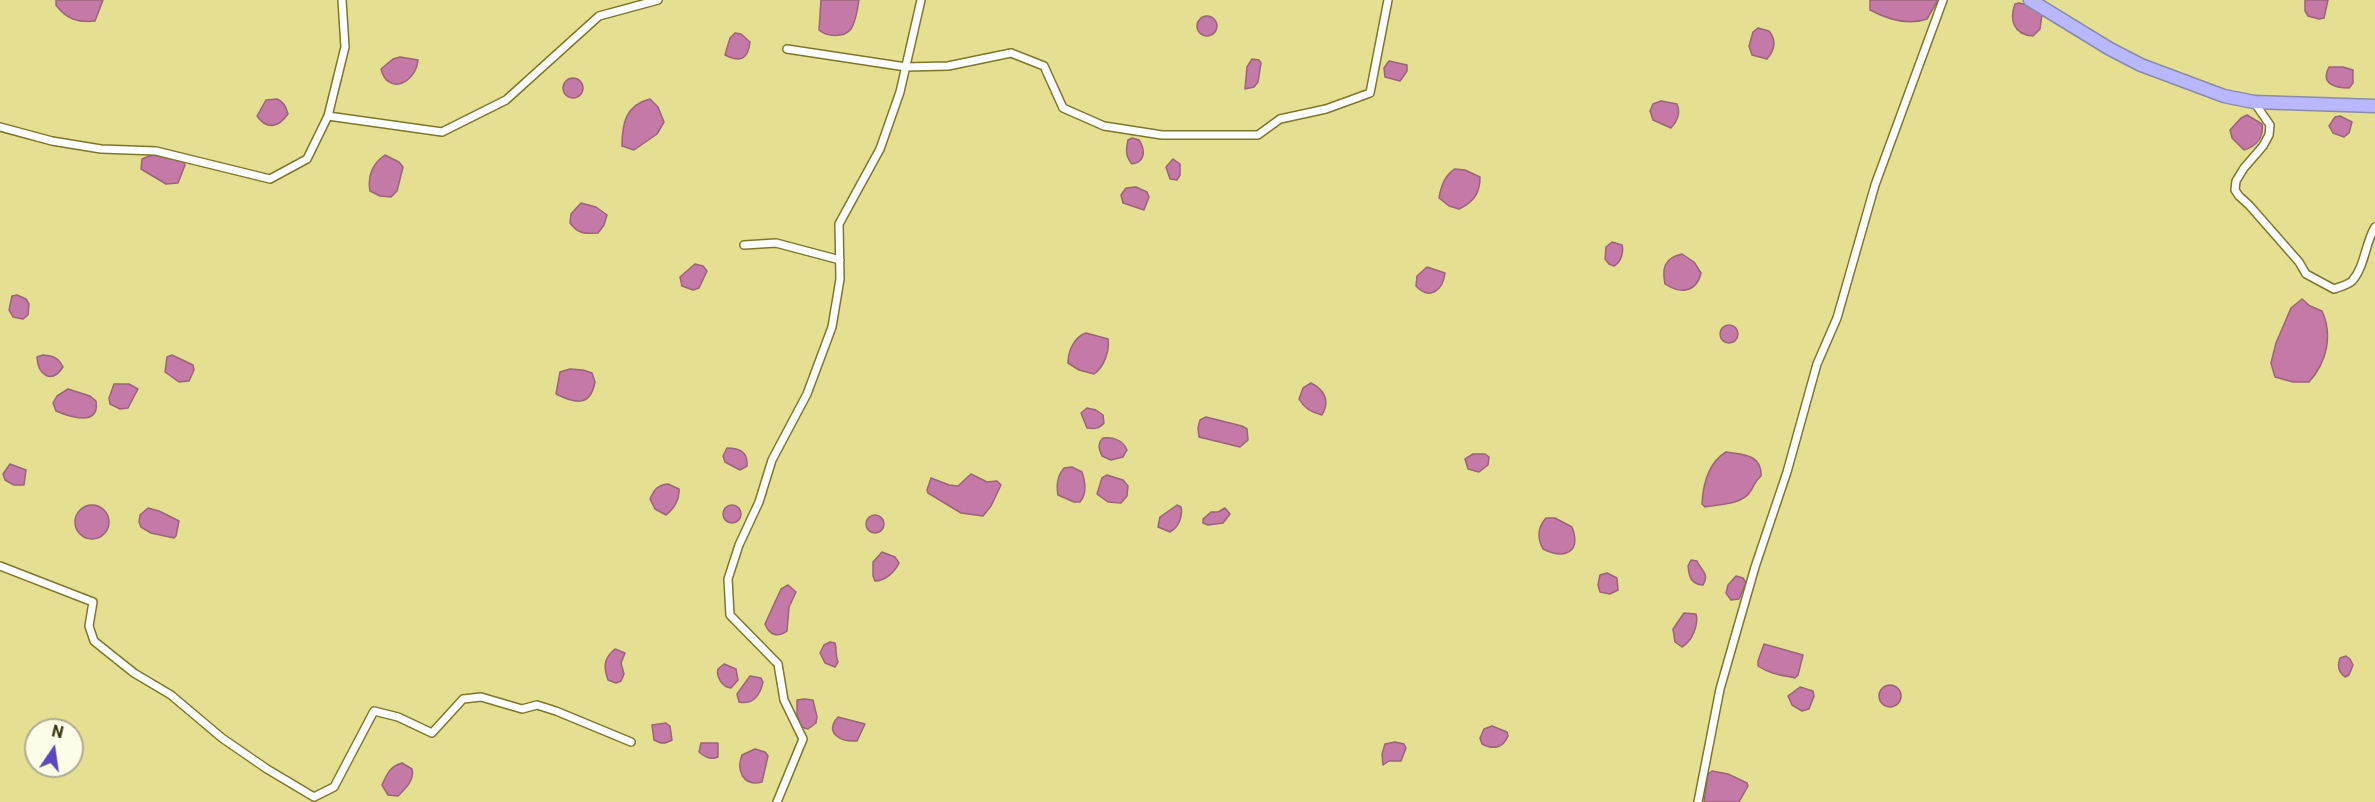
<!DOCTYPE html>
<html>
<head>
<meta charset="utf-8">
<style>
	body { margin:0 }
	#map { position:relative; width:2375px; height:802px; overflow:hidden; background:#e4df91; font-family:Roboto,sans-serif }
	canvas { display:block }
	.north { position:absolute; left:24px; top:718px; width:60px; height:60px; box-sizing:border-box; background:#fefde7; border:2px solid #aead93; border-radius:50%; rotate:13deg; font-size:16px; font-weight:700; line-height:24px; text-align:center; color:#363414 }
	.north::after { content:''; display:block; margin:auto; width:21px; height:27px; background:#5a48c0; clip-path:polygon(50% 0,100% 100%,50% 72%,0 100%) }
</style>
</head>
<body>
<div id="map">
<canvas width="2375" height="802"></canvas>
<div class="north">N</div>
</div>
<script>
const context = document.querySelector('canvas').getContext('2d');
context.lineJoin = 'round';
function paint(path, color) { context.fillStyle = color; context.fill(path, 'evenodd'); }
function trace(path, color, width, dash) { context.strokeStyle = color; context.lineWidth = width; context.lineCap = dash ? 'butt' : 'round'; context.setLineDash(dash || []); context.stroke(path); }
const water = new Path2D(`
	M56 0H103L95 21C78 23 66 19 56 5Z
	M821 0H859C858 7 855 23 851 29 844 38 827 37 819 30Z
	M1870 0H1938L1927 19C1908 26 1887 19 1870 10Z
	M2328 0 2324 18 2319 19 2308 16 2305 11V0Z
	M2019 3 2028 5 2042 14 2040 29 2033 36C2014 35 2009 20 2015 4Z
	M1197 26a10 10 0 1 1 20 0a10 10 0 1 1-20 0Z
	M1758 28 1769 31C1777 41 1775 50 1767 59L1752 55 1749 46 1753 32Z
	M735 33 741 34 750 42C748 59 741 63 725 55L730 38Z
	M400 57 418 60C416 83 388 96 381 69L393 59Z
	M1252 59 1259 60 1261 63 1258 82 1254 87 1245 89 1247 67Z
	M1389 61 1407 65V71L1400 81 1385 77 1384 68Z
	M2329 67H2343L2353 70V83L2349 88C2335 88 2320 84 2329 67Z
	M563 88a10 10 0 1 1 20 0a10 10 0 1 1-20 0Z
	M277 99C284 102 286 107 288 114 278 128 267 130 257 116L266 100Z
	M650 99 658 107 664 122 657 134 634 150 622 146C622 123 626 105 650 99Z
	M1661 101 1677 104C1681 113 1677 122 1671 128L1653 120 1650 111 1653 104Z
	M2247 115 2262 124C2264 137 2257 146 2244 150L2232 138 2230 130 2241 118Z
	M2340 116 2352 122 2349 133 2344 137 2333 133 2329 126 2335 117Z
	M1132 138 1139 140C1146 151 1145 162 1132 164 1125 156 1126 150 1128 140Z
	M152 155 183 161 185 165 178 183 166 184 141 169 142 159Z
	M385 155 399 162 403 167 397 191 391 197 380 196 370 191C367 176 373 163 385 155Z
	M1173 159 1180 164V175L1177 180 1170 179 1166 167Z
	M1455 169 1465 170 1480 177C1480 193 1474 202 1459 209L1449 206 1439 198C1441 185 1445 175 1455 169Z
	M1136 187 1147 192 1149 197 1144 210 1123 203 1121 195 1126 188Z
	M581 203 596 207 607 215 604 225 598 233C585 234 578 234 570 223L571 214Z
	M1612 242 1622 245C1624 252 1621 262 1614 266L1609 264 1605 259 1606 247Z
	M1682 254 1694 262 1701 273C1696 293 1680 294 1665 284 1662 268 1664 258 1682 254Z
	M695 264 703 266 707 271 699 288 693 290 682 286 680 277Z
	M1427 267 1445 273C1443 290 1430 301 1416 286L1417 276Z
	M17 295 26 299 29 304 28 315 23 319 13 317 9 310 12 296Z
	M2302 299 2310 306 2322 311C2333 335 2327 362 2309 382H2293L2275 377 2271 363 2276 343 2291 308Z
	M1720 334a9 9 0 1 1 18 0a9 9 0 1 1-18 0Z
	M1086 333 1108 339C1110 351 1104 367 1094 374L1079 370 1068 363C1068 351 1074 337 1086 333Z
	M43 355C53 356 58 357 63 367 52 384 38 376 37 357Z
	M172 355 193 365 194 370 189 381 179 382 165 372 167 357Z
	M570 369 583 370 592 373 595 382C590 408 574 403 556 394L560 372Z
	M1311 383C1325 390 1330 401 1322 415 1312 413 1304 408 1299 399L1303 388Z
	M114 384H129L138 389 128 408 120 409 110 404 109 398Z
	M68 389 90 396 96 401C100 427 70 417 56 411L53 403 57 396Z
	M1087 408 1096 410 1103 415 1104 423C1099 429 1094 429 1087 428L1081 413Z
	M1206 417 1242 426 1247 429 1248 440 1240 447 1199 437 1198 428 1200 420Z
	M1103 438C1113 437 1123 440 1127 450L1123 457 1111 460 1102 456C1099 449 1097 444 1103 438Z
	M727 448C740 448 748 452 747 466L740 470 725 462 723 456Z
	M1726 452C1743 455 1762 454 1761 476 1755 481 1754 486 1750 492 1741 505 1719 504 1705 507L1702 504C1703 484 1708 463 1726 452Z
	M1473 454H1485L1489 457 1488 465 1479 472 1468 469 1465 459Z
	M10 464 26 470 24 485H14L5 480 3 474Z
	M1072 467 1082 472C1085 481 1087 494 1080 502H1074L1058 495C1056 485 1058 475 1064 468Z
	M971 474 987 482 997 481 1001 485 991 506 983 516 961 513 928 493 927 490 931 478 949 485 958 486Z
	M1107 475 1123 480 1128 486 1127 496 1121 503 1108 502 1097 494 1102 478Z
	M668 484 679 489C680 499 674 509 666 515L655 509 650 499C654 490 657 485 668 484Z
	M723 514a9 9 0 1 1 18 0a9 9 0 1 1-18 0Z
	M1177 505 1181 507C1183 516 1179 527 1170 532L1158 527 1160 517Z
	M75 522a17 17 0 1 1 34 0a17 17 0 1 1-34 0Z
	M148 508 159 511 179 521 176 536 174 538 151 533 141 527 139 522 140 515Z
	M1225 508 1230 514 1223 523 1208 525 1203 523V519L1211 512H1218Z
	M866 524a9 9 0 1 1 18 0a9 9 0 1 1-18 0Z
	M1546 518H1555L1572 527C1582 554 1563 559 1543 549 1537 538 1538 527 1546 518Z
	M882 552 895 557 899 563C895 572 885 581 875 581L873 576V562Z
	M1691 560 1697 561C1701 571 1710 573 1703 585 1691 584 1689 577 1688 566Z
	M1607 573 1617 578 1618 590 1610 594 1600 592 1598 585 1600 575Z
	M1736 576 1743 578 1746 583 1739 599 1731 600 1726 593 1728 585Z
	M788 585 796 592 789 607 787 631C778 638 769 635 765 624L781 589Z
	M1684 613 1696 614C1699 625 1692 641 1682 647L1675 642 1673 629Z
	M830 642 835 643C837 650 835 655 838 662L835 667 825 663 820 653 824 645Z
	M1764 644 1803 655 1798 675 1795 678C1781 675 1770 674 1758 666V661Z
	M615 649 625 653 621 663 624 674 621 681 616 683 608 680C603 666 604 658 615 649Z
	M2346 656 2350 659 2353 665 2349 675 2345 677C2338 672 2337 666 2340 658Z
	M724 664 736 669 738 680 731 688C722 687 716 677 718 669Z
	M750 676 761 678 763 682C760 695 754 705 739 702L737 694Z
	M1879 696a11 11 0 1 1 22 0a11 11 0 1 1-22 0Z
	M1800 687 1813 691 1814 696 1809 709 1802 711 1792 705 1788 696Z
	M804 699 813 700 817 717 816 723 808 729 801 727 797 715V700Z
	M838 717 865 724 857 741C842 742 823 734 838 717Z
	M666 723 670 726 672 740C665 744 661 744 654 740L652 725Z
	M1492 726 1507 732 1508 736C1503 748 1494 750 1482 744L1480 738 1484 729Z
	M1395 742 1404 744 1406 748 1401 761H1389L1383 765 1382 754 1385 744Z
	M701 743H718V757C710 760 705 757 699 752Z
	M755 749 765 752 768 756 762 782C743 787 736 770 742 755Z
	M402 763 412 769C415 780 405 789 398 796L388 795 382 785C387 774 390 766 402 763Z
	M1712 771 1728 774 1747 783 1748 786 1739 802H1704L1708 774Z`);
paint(water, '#c579a6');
trace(water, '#9a647a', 1.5);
const street = new Path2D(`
	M787 49 906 67 948 66 1011 53 1044 66 1063 108 1104 126 1162 135H1258L1280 119 1326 109 1370 93 1388 0
	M2254 102 2270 125 2269 135 2263 146 2244 168 2236 181 2235 190 2239 196 2249 205 2299 262 2306 274 2334 289C2339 287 2348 285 2352 281 2365 267 2365 243 2375 227
	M328 116 442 132 506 100 599 16 658 0
	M0 127 52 141 101 149 156 151 270 179 307 159 328 116 345 47 342 0
	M744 245 776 243 840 260
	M0 566 93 602 89 626 94 641 134 673 171 695 222 738 267 769 314 797 334 787 374 711 398 717 432 733 463 699 481 697 522 709 537 705 556 711 631 742
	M777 802 803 739 784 700 778 664 730 615 728 579 739 545 759 502 772 460 807 394 832 327 840 279 839 224 880 149 900 92 921 0
	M1698 802 1720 689 1755 567 1787 472 1817 364 1837 318 1875 185 1943 0`);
const highway = new Path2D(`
	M2030 0 2110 49 2141 65 2224 96 2254 102 2375 106`);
trace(street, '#7e772a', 10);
trace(highway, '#8b8aac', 15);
trace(street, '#fff', 7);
trace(highway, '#b9b8fe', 12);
</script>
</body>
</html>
